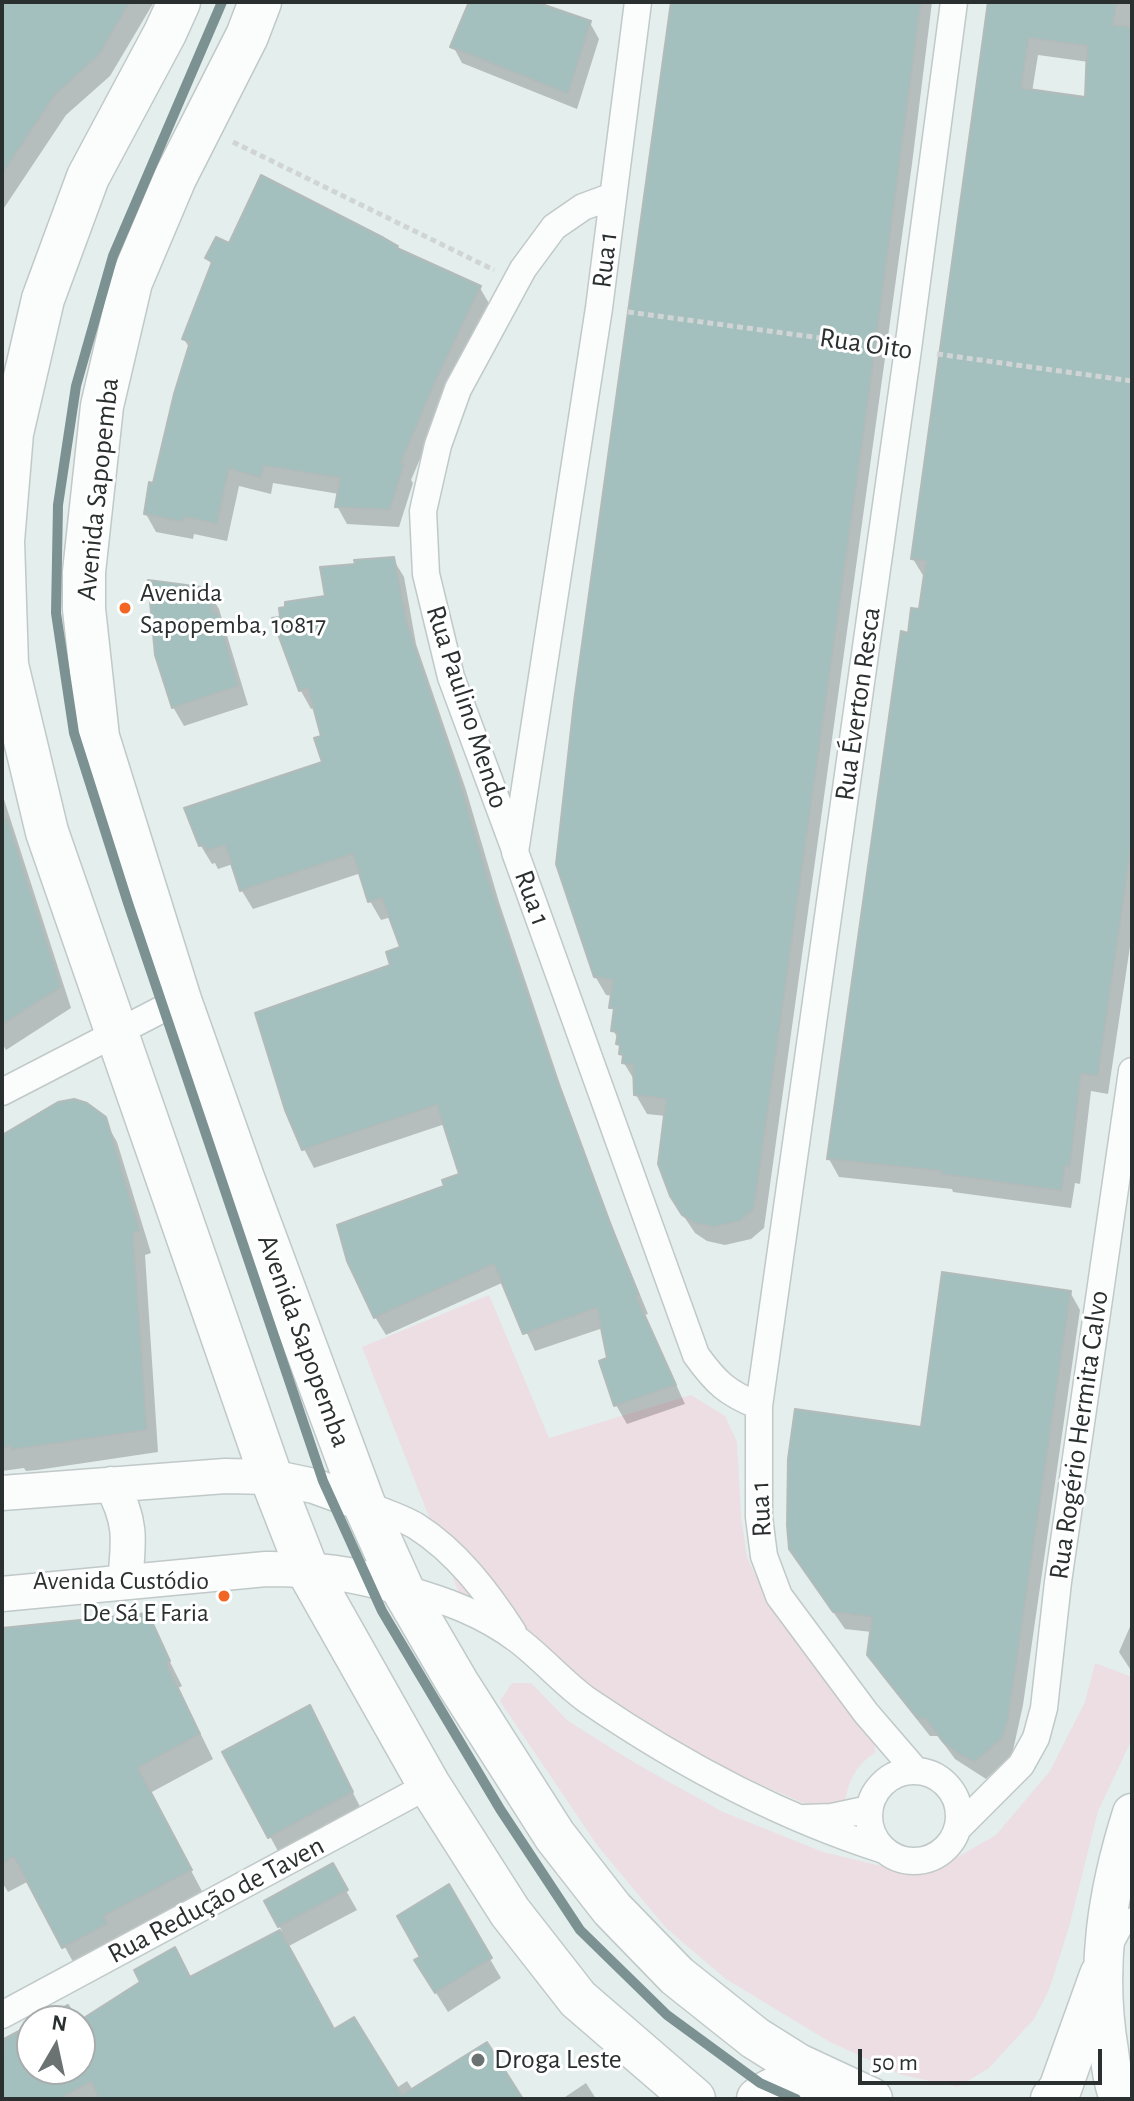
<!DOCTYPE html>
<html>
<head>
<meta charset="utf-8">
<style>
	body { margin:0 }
	#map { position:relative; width:1134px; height:2101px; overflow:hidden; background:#e3eeed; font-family:"Alegreya Sans",sans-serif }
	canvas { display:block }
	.frame { position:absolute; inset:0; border:4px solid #29302f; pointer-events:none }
	.north { position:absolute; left:16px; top:2005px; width:80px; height:80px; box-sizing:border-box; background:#fff; border:2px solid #a9acac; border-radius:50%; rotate:9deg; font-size:22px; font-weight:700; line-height:32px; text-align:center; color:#29302f }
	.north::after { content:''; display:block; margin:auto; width:28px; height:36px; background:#6a7272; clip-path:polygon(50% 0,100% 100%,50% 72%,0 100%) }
	.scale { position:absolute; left:858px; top:2049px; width:244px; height:36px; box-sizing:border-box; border:4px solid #29302f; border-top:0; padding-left:10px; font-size:24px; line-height:28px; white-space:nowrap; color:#29302f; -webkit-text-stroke:6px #fff; paint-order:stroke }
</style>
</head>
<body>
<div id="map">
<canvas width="1134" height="2101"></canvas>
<div class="frame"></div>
<div class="north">N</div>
<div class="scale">50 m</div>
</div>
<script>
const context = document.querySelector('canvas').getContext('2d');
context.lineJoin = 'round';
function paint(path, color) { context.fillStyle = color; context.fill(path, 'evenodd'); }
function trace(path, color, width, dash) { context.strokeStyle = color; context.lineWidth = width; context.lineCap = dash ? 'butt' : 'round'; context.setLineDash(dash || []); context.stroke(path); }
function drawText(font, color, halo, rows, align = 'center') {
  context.font = font + ' "Alegreya Sans",sans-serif'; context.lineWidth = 6; context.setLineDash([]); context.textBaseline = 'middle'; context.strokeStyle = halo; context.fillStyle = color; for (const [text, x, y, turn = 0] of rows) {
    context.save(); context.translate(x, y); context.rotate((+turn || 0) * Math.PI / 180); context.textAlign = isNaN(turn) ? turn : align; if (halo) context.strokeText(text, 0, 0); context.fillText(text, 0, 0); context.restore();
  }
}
paint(new Path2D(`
	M489 1295 549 1438 691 1395 725 1416 737 1442 741 1516 747 1557 767 1601 875 1736V1753C853 1766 846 1787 844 1812L831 1815 697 1757 465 1608 362 1347Z
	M1095 1663 1132 1677V1739L1098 1811 1069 1927 1049 1990 1034 2019 989 2068 958 2087 902 2075 830 2042 726 1979 666 1928 597 1845 500 1701 512 1683H531L568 1721 635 1763 723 1812 823 1852 898 1870 944 1865 996 1835 1050 1771 1085 1702Z`), '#eddee3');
paint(new Path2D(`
	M2 2H154L110 76 66 115 2 211Z
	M471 2H530L590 23 599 39 577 109 462 63 453 46Z
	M672 2H932L912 164 764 1228 751 1239 725 1245 707 1241 695 1233 683 1215 666 1116 647 1114 636 1095V1083L624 1063 618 1039 613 1030V996L606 995 595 976Z
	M990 2H1132V933L1108 1094 1091 1091 1080 1184 1075 1183 1071 1208 953 1192 952 1189 839 1177 829 1159 910 635 921 611 924 577 913 559ZM1038 55 1089 62 1087 100 1032 92Z
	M230 246 397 247 399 251 480 288 490 305 447 396 411 480 413 483 399 527 347 524 337 506 339 494 273 483 271 494 239 486 227 541 194 534 193 539 156 532 146 514 190 349 184 339 212 266 208 258Z
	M393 559 404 577 416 644 466 790 499 902 561 1087 617 1239 648 1314 644 1315 685 1404 627 1424 616 1405 603 1328 535 1351 504 1282 386 1335 375 1317 446 1187 461 1175 445 1124 314 1168 304 1149 403 948 391 917 381 920 370 901 361 873 253 909 242 891 233 864 218 869 215 863 212 864 201 846 325 763 324 737 316 708 311 709 301 691 275 620 327 597Z
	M207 590 219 609 248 705 184 726 173 707Z
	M2 793 71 1008 6 1050 2 1043Z
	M104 1119 117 1142 151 1253 145 1255 158 1452 37 1470 26 1471 24 1468 2 1471V1137Z
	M1070 1292 1080 1310 1023 1705 1012 1755 986 1779 955 1759 938 1736H930L880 1673 869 1655 872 1632 845 1629 802 1567 922 1429Z
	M147 1616 182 1686 178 1688 213 1759 150 1793 204 1895 78 1971 29 1881 8 1892 2 1882V1632Z
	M1132 1622V1672L1119 1652Z
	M309 1708 368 1822 286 1866 225 1753Z
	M332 1866 357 1910 287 1947 334 2032 395 2089 407 2081 413 2090 520 2099H2V2042L32 2026V2069H80L191 1979 282 1931 266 1901Z
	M448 1887 501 1978 448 2012 428 1980 422 1957Z
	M586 2083 596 2099H562Z`), '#0003');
const building = new Path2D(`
	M2 2H130L99 55 55 95 2 174Z
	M469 2H536L591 21 568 94 450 47Z
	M671 2H921L866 417 754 1209 740 1221 714 1227 694 1223 682 1215 670 1196 658 1164 666 1099 634 1095 633 1065 622 1063 623 1055 619 1054 620 1045 616 1044 618 1032 611 1031 614 1008H609L613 980 594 977 556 864 574 702Z
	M988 2H1117L1113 25 1132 27V841L1098 1076 1081 1074 1070 1167 1065 1166 1062 1191 941 1174V1171L827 1159 901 631 908 633 911 608 919 609 926 561 911 559ZM1029 38 1087 46 1085 97 1021 88Z
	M261 175 384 238 398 246 397 248 481 286 437 378 401 463 404 464 390 510 335 507 340 478 264 466 261 478 229 469 217 524 185 517 183 522 144 514 149 482 153 483 174 394 190 342 182 339 212 262 205 258 216 237 229 243Z
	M394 557 407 623 456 769 489 881 552 1066 608 1218 639 1295 636 1296 676 1385 614 1406 599 1361 607 1358 597 1308 523 1334 494 1264 374 1318 347 1261 337 1225 444 1186 442 1180 459 1174 437 1105 302 1150 285 1110 255 1013 390 965 386 952 400 947 382 898 368 902 353 854 240 891 225 845 206 851 204 845 199 846 184 808 322 762 314 738 321 736 308 688 299 691 272 618 280 617 279 608 285 607V602L325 596 320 567 355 564 354 560Z
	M148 580 209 588 213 613 217 612 239 686 172 708 155 655Z
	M7 818 61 987 2 1025V819Z
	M74 1099 87 1103 106 1117 140 1231 133 1233 147 1430 11 1450V1446L2 1448V1135L58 1102Z
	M942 1272 1071 1291 1008 1720 1003 1737 975 1762 960 1755 943 1742 926 1719H918L867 1655 872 1617 833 1612 789 1549 787 1525 788 1459 795 1409 921 1427Z
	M148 1613 170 1661 166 1663 200 1734 138 1768 192 1870 104 1916 108 1924 62 1948 14 1857 2 1863V1628Z
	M310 1705 353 1792 268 1838 222 1752Z
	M333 1863 348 1890 278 1927 264 1901Z
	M449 1884 492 1958 435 1993 414 1960 420 1957 397 1916Z
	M280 1930 334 2029 354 2017 402 2095 487 2042 523 2099H99L91 2082 59 2099H2L4 2039 32 2024V2069H80L79 2021 140 1982 134 1970 175 1947 190 1977Z
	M68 2005 77 2021H38Z`);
paint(building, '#a3c0be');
trace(building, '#b3bbba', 2);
const service = new Path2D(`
	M1117 1943 1132 1915`);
const minor = new Path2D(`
	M638 2 599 308 515 852 696 1355C716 1383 727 1393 759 1406V1517L764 1556 779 1596 866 1713 916 1771
	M515 850 451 677 426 574 423 511 438 445 458 389 523 269 554 227 583 207 613 196
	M2 1092 180 1000
	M759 1406 908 349 954 2
	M364 1504C381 1511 401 1517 416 1526 457 1552 487 1592 513 1632
	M402 1588C444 1600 482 1613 518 1640 542 1658 562 1682 587 1700 678 1762 780 1817 884 1850
	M869 1816a45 45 0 1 1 90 0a45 45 0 1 1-90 0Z
	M805 1818 832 1817 869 1809
	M958 1828 1021 1765 1036 1738 1044 1708 1058 1582 1132 1071
	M2 2015 429 1785`);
const tertiary = new Path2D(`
	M111 1484C132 1521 129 1541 125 1581
	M2 1493 225 1476 271 1477 314 1486 364 1504
	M2 1594 266 1569C318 1569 352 1573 402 1588`);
const secondary = new Path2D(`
	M1119 2099C1113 2083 1111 2067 1109 2051 1095 1968 1107 1892 1132 1813`);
const primary = new Path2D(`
	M179 2 165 33 88 177 43 299 12 433 3 541 7 665 47 832 271 1477 307 1569 429 1785 510 1912 578 1999 694 2099
	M260 2 247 36 175 178 131 282 102 406 84 572V609L98 737 180 1000 243 1178 364 1504 402 1588 458 1684 555 1836 612 1909 677 1976 755 2038 798 2065 871 2099
	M758 2099C782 2079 804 2083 833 2089
	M1052 2099 1060 2089 1101 1975`);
trace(service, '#c0c9c8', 17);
trace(minor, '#c0c9c8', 29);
trace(tertiary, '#c0c9c8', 37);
trace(secondary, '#c0c9c8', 41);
trace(primary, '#c0c9c8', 45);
trace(new Path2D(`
	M233 142 494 270
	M628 312 880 346
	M937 354 1132 381`), '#d1d4d4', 5, [6, 4]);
trace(service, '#fbfcfc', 14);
trace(minor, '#fbfcfc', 26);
trace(tertiary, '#fbfcfc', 34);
trace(secondary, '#fbfcfc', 38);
trace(primary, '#fbfcfc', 42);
trace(new Path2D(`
	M222 2 113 256 76 386 58 505 56 613 74 733 128 903 323 1481 382 1611 500 1809 580 1930 667 2015 760 2083 796 2099`), '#7b9192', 10);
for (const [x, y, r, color] of [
	[125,608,7,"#f26522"],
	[224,1596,7,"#f26522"],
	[478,2060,8,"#6a7272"]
]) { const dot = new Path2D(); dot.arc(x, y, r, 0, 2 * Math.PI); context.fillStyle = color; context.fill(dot); trace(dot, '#fff', 3); }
drawText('26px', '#29302f', '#fff', [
	["Avenida",140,593],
	["Sapopemba, 10817",140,625],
	["Avenida Custódio",209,1581,"right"],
	["De Sá E Faria",209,1613,"right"]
], 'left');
drawText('28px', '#29302f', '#fff', [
	["Rua 1",605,260,-83],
	["Rua Oito",866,344,8],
	["Avenida Sapopemba",98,489,-84],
	["Rua Éverton Resca",858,704,-82],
	["Rua Paulino Mendo",467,707,72],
	["Rua 1",532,898,70],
	["Avenida Sapopemba",304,1341,70],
	["Rua Rogério Hermita Calvo",1079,1435,-82],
	["Rua 1",761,1509,-93],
	["Rua Redução de Taven",216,1900,-28]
]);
drawText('28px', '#29302f', '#fff', [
	["Droga Leste",494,2060]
], 'left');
</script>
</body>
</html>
